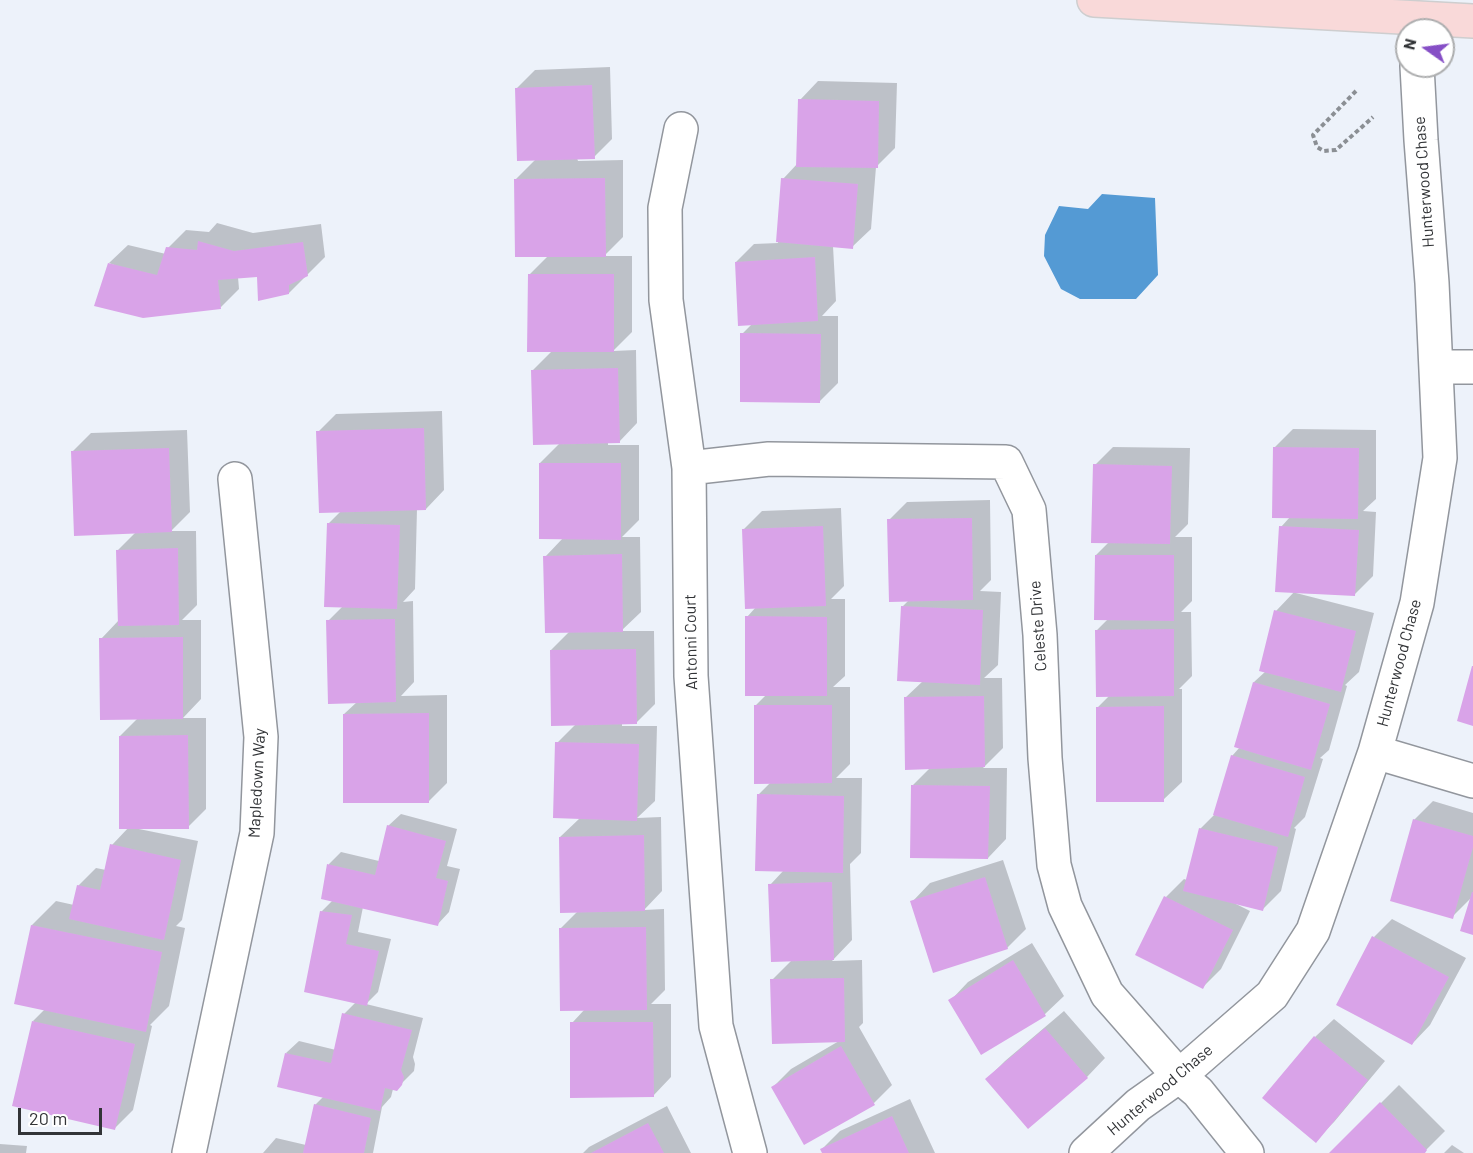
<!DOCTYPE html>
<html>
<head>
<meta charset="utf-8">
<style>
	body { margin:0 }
	#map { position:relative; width:1473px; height:1153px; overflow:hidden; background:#edf2fa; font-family:Barlow,sans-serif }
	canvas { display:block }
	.north { position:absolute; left:1395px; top:18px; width:60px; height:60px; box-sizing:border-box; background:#fff; border:2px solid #adaeaf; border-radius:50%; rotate:284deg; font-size:16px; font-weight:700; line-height:24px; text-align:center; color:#323437 }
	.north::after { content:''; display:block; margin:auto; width:21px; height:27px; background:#864fc6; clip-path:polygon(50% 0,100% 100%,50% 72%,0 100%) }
	.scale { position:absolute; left:18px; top:1108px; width:84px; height:27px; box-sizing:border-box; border:3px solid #323437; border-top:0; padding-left:8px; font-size:18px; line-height:21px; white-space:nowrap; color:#323437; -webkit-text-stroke:4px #fff; paint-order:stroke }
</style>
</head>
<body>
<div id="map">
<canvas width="1473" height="1153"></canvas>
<div class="north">N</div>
<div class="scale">20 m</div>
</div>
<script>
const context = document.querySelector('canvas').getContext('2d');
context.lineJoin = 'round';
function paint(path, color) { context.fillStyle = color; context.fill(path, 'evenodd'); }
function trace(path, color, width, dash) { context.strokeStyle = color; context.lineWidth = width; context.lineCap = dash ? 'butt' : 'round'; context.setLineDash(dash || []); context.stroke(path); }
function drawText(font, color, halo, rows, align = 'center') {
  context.font = font + ' Barlow,sans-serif'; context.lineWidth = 5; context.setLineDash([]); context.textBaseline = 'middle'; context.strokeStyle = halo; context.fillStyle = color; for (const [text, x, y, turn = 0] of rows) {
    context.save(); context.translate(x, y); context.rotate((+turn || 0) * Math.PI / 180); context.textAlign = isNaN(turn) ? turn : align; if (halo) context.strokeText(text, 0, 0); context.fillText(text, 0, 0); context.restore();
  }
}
paint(new Path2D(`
	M1102 194 1155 198 1158 275 1136 299H1080L1061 289 1044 256 1045 235 1059 206 1088 209Z`), '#549ad4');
paint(new Path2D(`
	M610 67 612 139 594 157 577 158 578 161 623 160V237L604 256H632V332L613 351 636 350 637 423 619 442H608V445H639V520L622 537H640L641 612 621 631H654L655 704 636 723H622V726H657L655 801 637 818 661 817 662 891 644 910 664 909 665 990 651 1004H671V1077L653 1096 572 1023 585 1009 560 929 578 911 560 837 580 818 557 743 576 724 551 650 570 631 545 557 563 538 540 463 560 443 532 371 553 350 529 275 548 256 516 179 536 159 517 88 535 70Z
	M818 81 897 83 895 148 876 167 871 229 852 247 833 246 836 301 822 316H838V383L820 401 742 334 752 324 736 262 754 244 778 243 783 179 798 163 800 100Z
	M217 223 253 233 321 224 325 257 289 293 258 275 238 277 239 289 221 307 109 263 128 245 166 254 168 248 186 230 209 232Z
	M442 411 444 490 426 509H417L415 589 403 602 413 601 414 682 401 696 447 695V783L429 801 344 714 357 702 328 621 343 606 328 524 341 511 318 432 336 414Z
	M1293 429 1376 430V499L1363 511 1376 512 1373 576 1355 594 1296 593 1374 613 1359 672 1345 685 1347 686 1329 750 1320 758 1323 759 1305 817 1294 828 1296 829 1281 891 1263 909 1234 903 1250 911 1221 969 1203 987 1166 897 1184 879 1187 880 1200 829 1215 814 1232 756 1240 747 1254 682 1266 671 1276 611 1295 591 1281 527 1290 517 1274 448Z
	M187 430 190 512 171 531H196L197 605 182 620H201V699L183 718H206V809L188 827 139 829 198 841 182 920 176 926 185 928 169 1006 150 1025 152 1026 133 1110 115 1128 33 1021 45 1009 32 925 56 901 74 905 78 886 96 868 106 870 112 845 129 827 120 736 138 718 101 639 119 620 118 550 136 532 72 452 91 433Z
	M1113 447 1190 448 1188 524 1175 537H1192V601L1181 612H1191L1192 676 1179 689H1182V782L1163 800 1098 707 1109 696 1096 631 1108 619 1096 555 1110 541 1095 465Z
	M990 500 991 580 980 591 1001 592 998 665 984 678H1002L1003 748 983 768H1007L1006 839 988 858 913 785 931 767 905 698 923 681 903 606 909 600 889 520 907 502Z
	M841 508 844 586 831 599H845V676L833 687H850V764L836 778H862L861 853 850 864 852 940 832 961 862 960 863 1023 859 1027 892 1085 874 1103 773 1087 791 1069 839 1041 772 980 792 960 770 885 784 870 758 795 771 782 755 706 767 694 747 617 756 607 744 529 762 511Z
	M1433 801 1473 813V934L1472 897 1452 917 1414 820Z
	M401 814 457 829 447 866 460 869 449 912 437 925 363 907 358 932 391 939 378 992 366 1004 423 1018 413 1057 415 1064 414 1071 396 1089H393L391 1097 382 1107 373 1153H263L276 1138 306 1145 315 1105 324 1096 286 1053 299 1041 336 1050 344 1014 356 1002 321 912 333 900 323 898 329 864 341 852 379 861 388 826Z
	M1003 860 1026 929 1007 948 912 902 930 883Z
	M1392 919 1466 958 1430 1025 1412 1044 1374 937Z
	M1032 943 1064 996 1045 1014 982 1053 950 1001 968 982Z
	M1064 1011 1105 1058 1087 1077 987 1079 1005 1061Z
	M1334 1019 1385 1061 1334 1122 1316 1140 1265 1098 1315 1037Z
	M1399 1085 1445 1131 1423 1153H1331Z
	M910 1099 935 1153H823L822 1149 840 1131Z
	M667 1106 691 1153H583L589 1147Z
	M0 1144 27 1146 26 1153H0Z
	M1452 1145 1464 1153H1444Z`), '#0003');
paint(new Path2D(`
	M592 85 595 159 517 161 515 88Z
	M798 99 879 101 878 168 796 167Z
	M605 178 606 257H515L514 179Z
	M781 178 858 184 853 249 776 242Z
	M198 241 234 251 303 242 308 276 289 285V294L258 301 257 277 218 280 221 309 143 318 94 306 108 263 157 275 166 247 197 250Z
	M815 257 818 321 738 326 735 262Z
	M528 274H614V352H527Z
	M740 333 821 334 820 403 740 402Z
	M618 368 620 443 533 445 531 370Z
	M424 428 426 510 319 513 316 431Z
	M1273 447 1359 448 1358 519 1272 518Z
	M169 448 172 532 74 536 71 451Z
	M539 463H621V540L539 539Z
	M1093 464 1172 466 1170 544 1091 543Z
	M972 518 973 600 889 602 887 519Z
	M327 523 400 525 397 609 324 607Z
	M823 526 826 606 745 609 742 529Z
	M1279 526 1359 530 1355 596 1275 592Z
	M178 548 179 625 118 626 116 550Z
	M622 554 623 632 545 633 543 556Z
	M1095 555H1174V621L1094 620Z
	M901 606 983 610 980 685 897 681Z
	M1274 610 1356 631 1341 692 1259 671Z
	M745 616 827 617V696H745Z
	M395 619 396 702 328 704 326 620Z
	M1174 629V696L1096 697 1095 630Z
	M183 637V719L100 720 99 638Z
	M636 649 637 724 551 726 550 650Z
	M1472 666H1473V726L1457 721Z
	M1253 682 1330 704 1311 770 1234 747Z
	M984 696 985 767 905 770 904 697Z
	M754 705H832V783L754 784Z
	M1164 706V802H1096V707Z
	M429 713V803H343V714Z
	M188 735 189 829H119V736Z
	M555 742 639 744 637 821 553 818Z
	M1231 755 1305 777 1288 837 1213 815Z
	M911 785 990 786 988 859 910 858Z
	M757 794 844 796 843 873 755 871Z
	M1413 819 1473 836V847L1453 919 1390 901Z
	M387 825 446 841 436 878 448 881 438 926 321 899 327 864 375 875Z
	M1199 828 1278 847 1263 911 1183 891Z
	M644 835 645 911 560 913 559 837Z
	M110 844 181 860 164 940 69 919 77 885 100 890Z
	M985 877 1008 949 933 973 910 901Z
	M832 882 834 960 771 962 768 884Z
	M1472 892H1473V935L1460 931Z
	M1164 896 1233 930 1203 989 1135 955Z
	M320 911 352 915 346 944 379 951 367 1006 304 992Z
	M31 925 162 952 146 1032 14 1004Z
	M646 927 647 1010 560 1011 559 928Z
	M1372 936 1449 977 1412 1045 1336 1005Z
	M1013 960 1046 1016 981 1055 948 1000Z
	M844 978 845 1042 772 1044 770 979Z
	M342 1013 412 1030 401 1070 404 1077 402 1085 397 1091 385 1088 380 1111 277 1087 285 1053 331 1063Z
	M32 1021 135 1044 115 1130 12 1106Z
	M570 1022H653L654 1097 570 1098Z
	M1045 1028 1088 1078 1028 1129 985 1079Z
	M1314 1036 1368 1080 1316 1143 1262 1098Z
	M841 1046 875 1105 804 1145 771 1087Z
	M1380 1102 1427 1150 1425 1153H1329Z
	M314 1104 371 1118 364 1153H303Z
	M892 1116 909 1153H822L820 1149Z
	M648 1123 664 1153H591Z`), '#d9a3e8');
const minor = new Path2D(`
	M681 129 665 208 666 300 689 468 691 676 716 1026 750 1153
	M1436 367H1473
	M689 468 769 459 1006 462 1029 510 1040 635 1045 758 1054 865 1065 906 1107 994 1179 1076 1198 1092 1247 1153
	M1375 752 1473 781
	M189 1153 257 833 261 737 235 479
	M1086 1153 1138 1105 1179 1076 1272 995 1313 931 1375 752 1417 603 1440 458 1432 283 1421 140 1417 66`);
const major = new Path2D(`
	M1094 0 1473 21`);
trace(minor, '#92969d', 36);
trace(major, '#cececf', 36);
trace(new Path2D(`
	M1356 91 1313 135 1317 147 1324 151 1336 150 1373 117`), '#8b8f94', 4, [4.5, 3]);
trace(minor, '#fff', 33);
trace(major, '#f9d9d9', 33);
drawText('16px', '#323437', '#fff', [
	["Hunterwood Chase",1424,182,-94],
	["Celeste Drive",1038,626,-94],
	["Antonni Court",691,642,-91],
	["Hunterwood Chase",1399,663,-75],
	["Mapledown Way",257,783,-87],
	["Hunterwood Chase",1160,1090,-40]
]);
</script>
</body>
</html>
